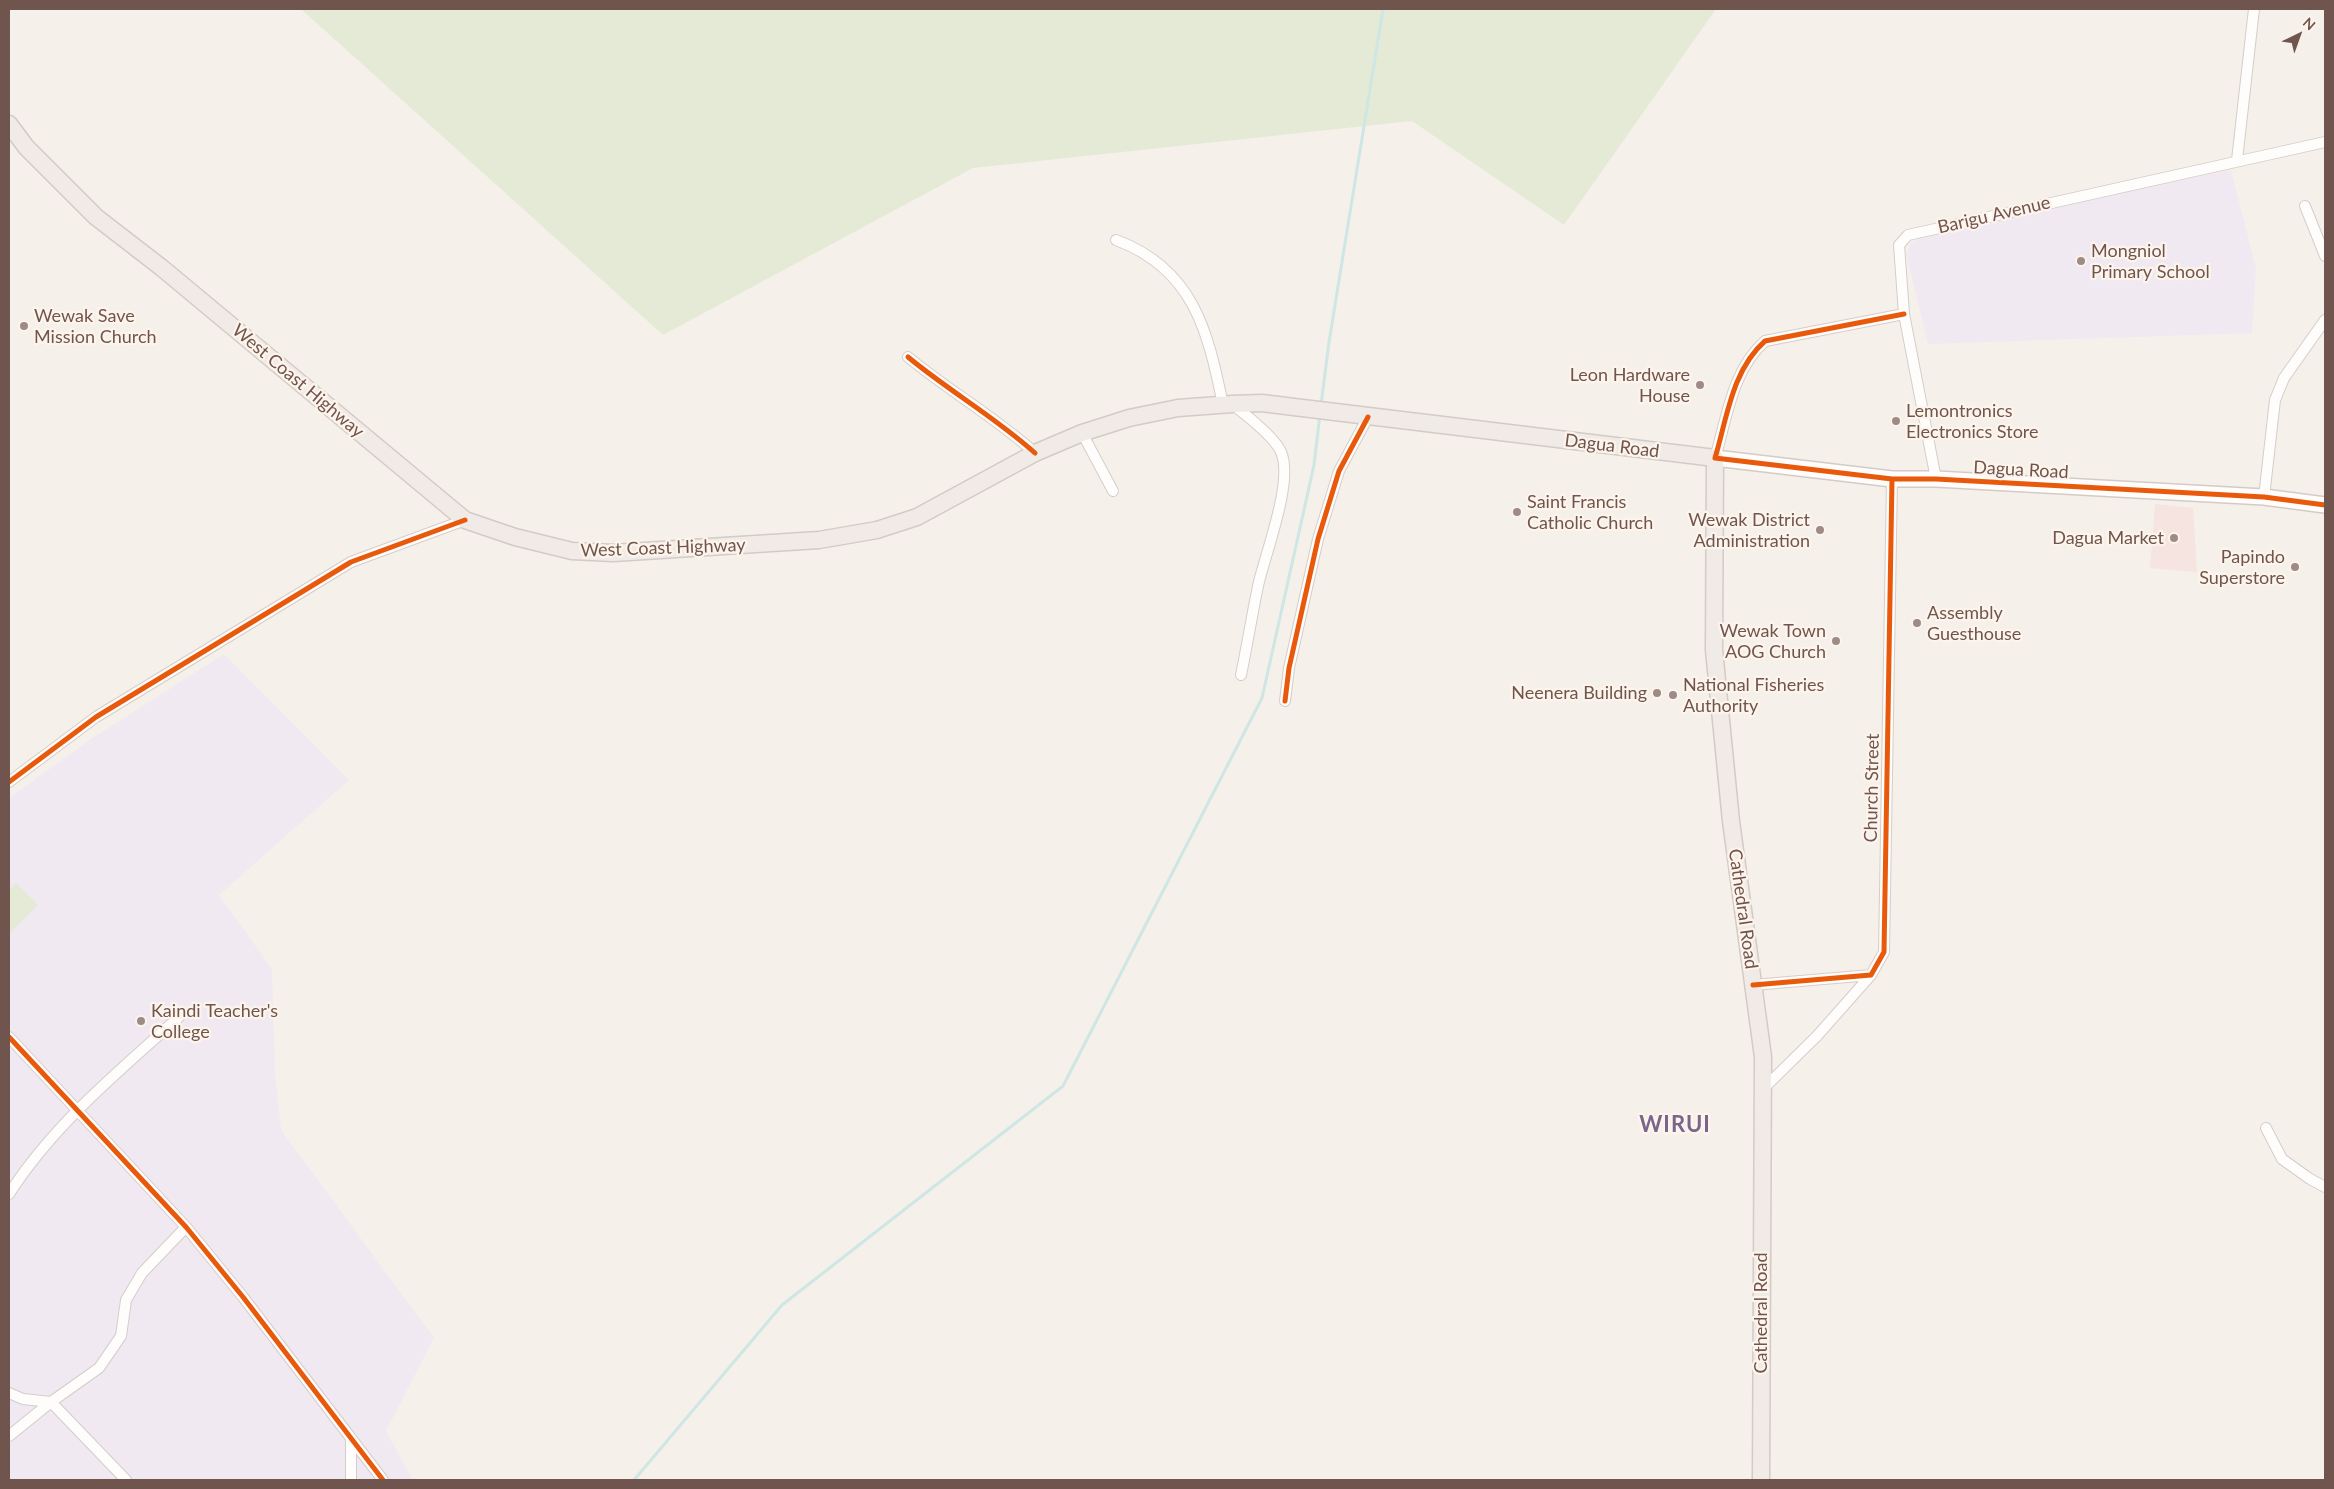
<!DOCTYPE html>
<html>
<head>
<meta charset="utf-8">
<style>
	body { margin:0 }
	#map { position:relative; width:2334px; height:1489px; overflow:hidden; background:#f6f0ea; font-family:Lato,sans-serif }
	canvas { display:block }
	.frame { position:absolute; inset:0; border:10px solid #70554e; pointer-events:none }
	.north { position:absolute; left:2274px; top:10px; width:50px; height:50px; -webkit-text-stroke:4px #fdf4ec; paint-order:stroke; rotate:42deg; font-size:14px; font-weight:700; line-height:20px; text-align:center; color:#70554e }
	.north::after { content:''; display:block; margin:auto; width:18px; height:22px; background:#70554e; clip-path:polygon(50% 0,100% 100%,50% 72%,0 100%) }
</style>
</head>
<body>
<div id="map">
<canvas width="2334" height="1489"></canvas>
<div class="frame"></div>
<div class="north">N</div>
</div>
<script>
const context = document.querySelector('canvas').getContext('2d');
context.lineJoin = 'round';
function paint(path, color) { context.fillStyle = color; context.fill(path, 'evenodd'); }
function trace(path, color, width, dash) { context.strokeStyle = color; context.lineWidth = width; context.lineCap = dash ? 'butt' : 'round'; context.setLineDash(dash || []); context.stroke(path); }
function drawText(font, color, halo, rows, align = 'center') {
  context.font = font + ' Lato,sans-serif'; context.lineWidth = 4.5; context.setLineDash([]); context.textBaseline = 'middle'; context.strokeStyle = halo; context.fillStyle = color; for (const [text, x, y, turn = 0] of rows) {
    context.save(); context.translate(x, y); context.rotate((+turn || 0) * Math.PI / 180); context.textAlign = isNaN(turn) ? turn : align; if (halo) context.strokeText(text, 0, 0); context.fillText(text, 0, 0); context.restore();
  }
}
paint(new Path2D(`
	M2155 504 2193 508 2197 572 2150 568Z`), '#f5e4df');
paint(new Path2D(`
	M2231 170 2256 268 2252 333 1928 344 1906 254 1911 243 1918 238 2087 198Z
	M224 654 349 780 219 895 272 969 275 1074 281 1130 434 1338 386 1431 413 1480H9V798L91 739Z`), '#f0e9f1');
paint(new Path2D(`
	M301 9H1716L1564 225 1412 121 973 168 663 335Z
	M16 883 38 905 9 934V891Z`), '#e5ead6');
trace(new Path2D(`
	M1321 405 1329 342 1383 9
	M634 1480 782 1305 1063 1086 1262 698 1314 465 1320 414`), '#cee6e4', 3);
const street = new Path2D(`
	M2237 160 2254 9
	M2305 206 2325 256
	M1116 240C1194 269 1208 332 1223 405
	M908 357C949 391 995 417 1035 453
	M1232 404C1245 414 1275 437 1281 452 1294 481 1265 554 1258 586 1252 615 1247 646 1241 675
	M1082 433 1113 491
	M1715 458C1727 418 1732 370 1765 341L1904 314
	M1936 479 1904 314 1899 245 1908 235 2325 142
	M2264 497 2275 400 2284 378 2325 320
	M1285 701 1289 668 1318 539 1339 471 1368 417
	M9 782 96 717 351 562 465 520
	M1753 985 1871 975 1884 952 1892 479
	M9 1037 186 1227 243 1297 383 1480
	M1763 1089 1817 1036 1871 975
	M2266 1128 2282 1159 2310 1179 2325 1187
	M9 1194C54 1124 118 1072 179 1017
	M9 1393 23 1399 51 1402
	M9 1436 51 1402
	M351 1440V1480
	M126 1480 51 1402 99 1368 121 1336 126 1300 142 1273 186 1227`);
const secondary = new Path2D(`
	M1715 458 1892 479H1936L2264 497 2325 505`);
const primary = new Path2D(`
	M9 124 26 147 96 217 162 268 465 520 515 537 572 551 613 553 819 540 877 530 917 517 1035 453 1082 433 1129 418 1178 408 1232 404 1262 403 1294 407 1715 458 1714 650 1731 821 1763 1057 1761 1480`);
trace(street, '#d5cdc9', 12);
trace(secondary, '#d4cbc6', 18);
trace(primary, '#d4cac7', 19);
trace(street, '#fefdfc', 10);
trace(secondary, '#fefdfc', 15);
trace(primary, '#f0ebe6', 16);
trace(new Path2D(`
	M1904 314 1765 341C1732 370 1727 418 1715 458L1892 479H1936L2264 497 2325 505
	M908 357C949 391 995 417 1035 453
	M1285 701 1289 668 1318 539 1339 471 1368 417
	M9 782 96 717 351 562 465 520
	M1753 985 1871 975 1884 952 1892 479
	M9 1037 186 1227 243 1297 383 1480`), '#e8590c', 5);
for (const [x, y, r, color] of [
	[2081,261,5,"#9f8b85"],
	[24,326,5,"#9f8b85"],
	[1700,385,5,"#9f8b85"],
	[1896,421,5,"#9f8b85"],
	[1517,512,5,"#9f8b85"],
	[1820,530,5,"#9f8b85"],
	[2174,538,5,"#9f8b85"],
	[2295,567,5,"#9f8b85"],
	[1917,623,5,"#9f8b85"],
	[1836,641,5,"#9f8b85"],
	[1657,693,5,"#9f8b85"],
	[1673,695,5,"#9f8b85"],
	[141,1021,5,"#9f8b85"]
]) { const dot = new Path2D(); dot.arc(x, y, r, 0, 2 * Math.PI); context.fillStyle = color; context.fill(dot); trace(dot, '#fdf4ec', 2); }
drawText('18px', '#70554e', '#fdf4ec', [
	["Barigu Avenue",1994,215,-13],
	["West Coast Highway",298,381,40],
	["Dagua Road",1612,446,7],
	["Dagua Road",2021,470,3],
	["West Coast Highway",663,548,-2],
	["Church Street",1872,788,-89],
	["Cathedral Road",1743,909,82],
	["Cathedral Road",1761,1313,-90]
]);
drawText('18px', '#70554e', '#fdf4ec', [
	["Mongniol",2091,251],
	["Primary School",2091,272],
	["Wewak Save",34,316],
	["Mission Church",34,337],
	["Leon Hardware",1690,375,"right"],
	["House",1690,396,"right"],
	["Lemontronics",1906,411],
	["Electronics Store",1906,432],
	["Saint Francis",1527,502],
	["Catholic Church",1527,523],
	["Wewak District",1810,520,"right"],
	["Administration",1810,541,"right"],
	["Dagua Market",2164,538,"right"],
	["Papindo",2285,557,"right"],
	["Superstore",2285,578,"right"],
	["Assembly",1927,613],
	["Guesthouse",1927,634],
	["Wewak Town",1826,631,"right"],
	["AOG Church",1826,652,"right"],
	["National Fisheries",1683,685],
	["Authority",1683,706],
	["Neenera Building",1647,693,"right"],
	["Kaindi Teacher's",151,1011],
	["College",151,1032]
], 'left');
context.letterSpacing = '1px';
drawText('bold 22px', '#7a668c', '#fdf4ec', [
	["WIRUI",1675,1125]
]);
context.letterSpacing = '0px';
</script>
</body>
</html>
